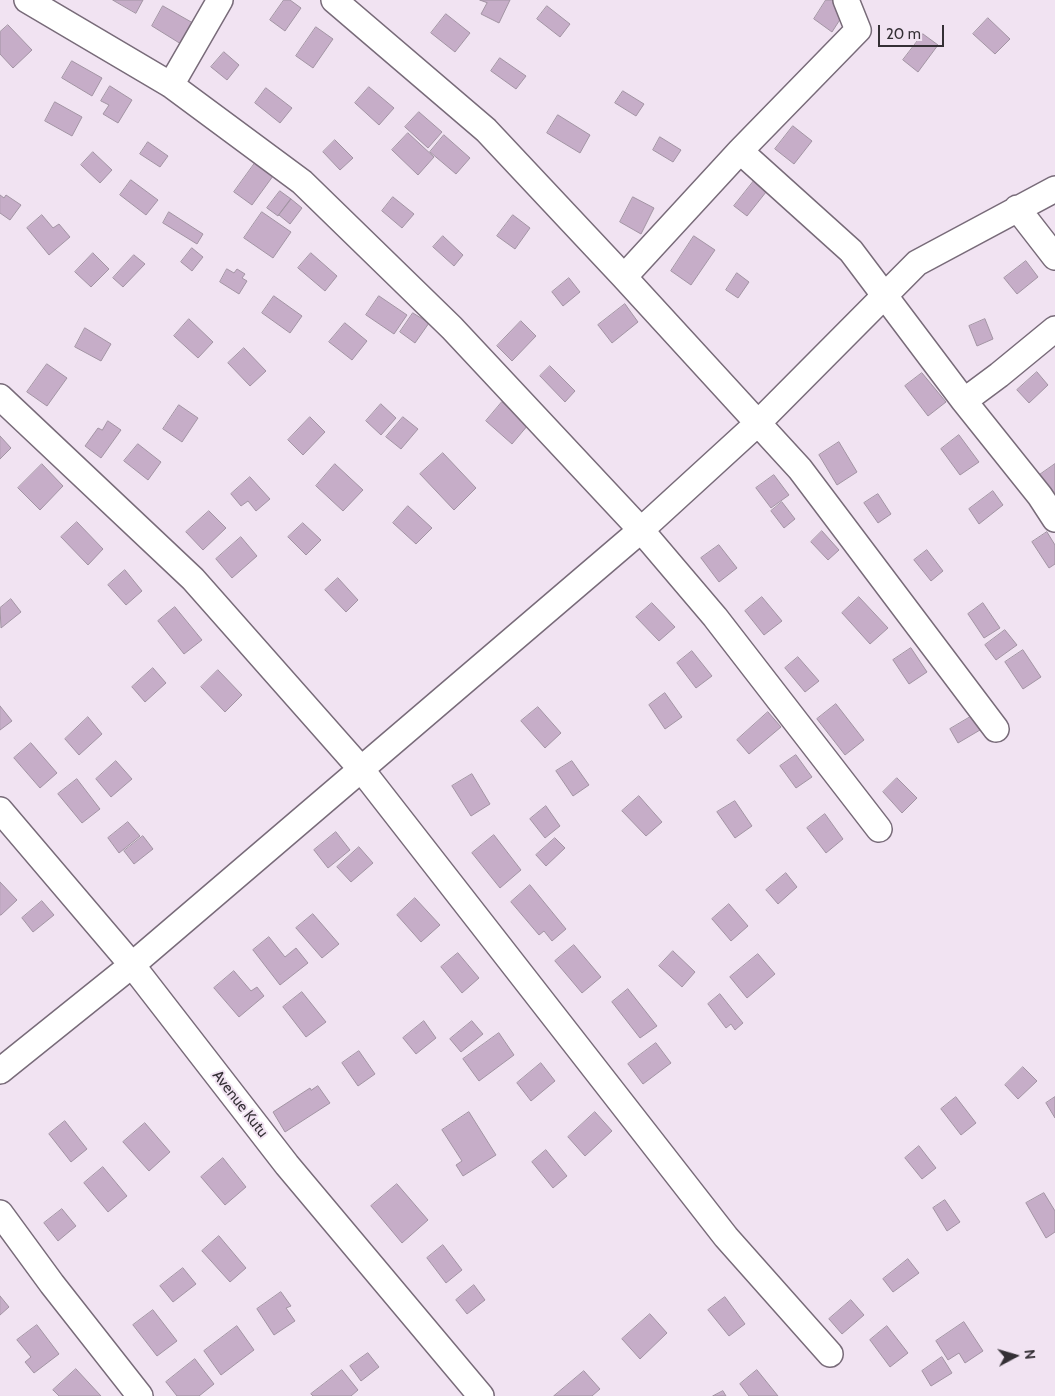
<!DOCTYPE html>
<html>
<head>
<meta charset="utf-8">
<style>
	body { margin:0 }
	#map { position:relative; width:1055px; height:1396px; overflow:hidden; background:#f1e3f2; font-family:Cabin,sans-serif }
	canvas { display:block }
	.north { position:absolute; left:990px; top:1331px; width:50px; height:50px; -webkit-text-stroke:4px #f1e3f2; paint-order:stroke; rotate:84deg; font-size:14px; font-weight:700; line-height:20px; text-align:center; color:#342f35 }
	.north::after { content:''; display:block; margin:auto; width:18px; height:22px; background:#342f35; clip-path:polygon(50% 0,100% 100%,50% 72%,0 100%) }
	.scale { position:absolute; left:878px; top:25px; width:66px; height:22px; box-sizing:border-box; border:2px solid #342f35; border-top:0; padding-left:6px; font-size:15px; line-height:18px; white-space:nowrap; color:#342f35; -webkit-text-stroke:4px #f1e3f2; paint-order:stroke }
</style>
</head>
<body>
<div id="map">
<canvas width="1055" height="1396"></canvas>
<div class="north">N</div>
<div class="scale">20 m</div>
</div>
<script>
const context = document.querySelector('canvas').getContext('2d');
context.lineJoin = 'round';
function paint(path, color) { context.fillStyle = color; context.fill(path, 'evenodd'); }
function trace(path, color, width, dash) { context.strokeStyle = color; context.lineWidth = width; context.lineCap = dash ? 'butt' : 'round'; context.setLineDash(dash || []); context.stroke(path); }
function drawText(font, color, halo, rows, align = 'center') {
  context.font = font + ' Cabin,sans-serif'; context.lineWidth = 4; context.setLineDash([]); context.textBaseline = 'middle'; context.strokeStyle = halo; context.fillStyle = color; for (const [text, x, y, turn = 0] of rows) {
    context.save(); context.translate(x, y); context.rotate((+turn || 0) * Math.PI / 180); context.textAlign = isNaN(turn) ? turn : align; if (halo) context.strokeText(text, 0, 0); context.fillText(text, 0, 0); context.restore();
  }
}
const building = new Path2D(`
	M113 0H143L136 13Z
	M284 0H290L301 8 285 31 270 20Z
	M480 0H510L499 23 481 14 487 3Z
	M826 0H837L848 7 832 32 814 19Z
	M163 6 193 23 181 44 152 26Z
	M547 6 570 24 560 37 537 19Z
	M446 14 470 33 455 52 431 33Z
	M988 18 1010 39 995 54 973 34Z
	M8 25 32 50 13 68 0 54V32Z
	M316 27 333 39 313 68 296 56Z
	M923 34 938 45 918 72 903 60Z
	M224 52 239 65 227 80 211 67Z
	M500 58 526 76 516 89 491 71Z
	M72 61 102 78 92 96 62 78Z
	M110 86 132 100 118 123 103 114 109 105 101 101Z
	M369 87 394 108 379 125 355 103Z
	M266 88 292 108 280 123 255 103Z
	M623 91 644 104 636 116 615 103Z
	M55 102 82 117 72 136 45 121Z
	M419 112 442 132 428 148 405 127Z
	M558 115 590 135 580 153 547 133Z
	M793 126 812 141 794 164 775 149Z
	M408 133 434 157 418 175 392 150Z
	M444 135 470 158 456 174 430 152Z
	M660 137 681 150 673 162 653 150Z
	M335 140 353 158 340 170 323 152Z
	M148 142 168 156 160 167 140 154Z
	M93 152 112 170 100 183 81 165Z
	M255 163 273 176 252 205 234 192Z
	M757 177 770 187 747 216 734 206Z
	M131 180 158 200 146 215 120 195Z
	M280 191 291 199 278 216 267 208Z
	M0 195 4 198 6 195 21 205 10 220 0 213Z
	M393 197 414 214 402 228 382 211Z
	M633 197 654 208 641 234 620 222Z
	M291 199 302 208 290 224 279 215Z
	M169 212 203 234 197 244 163 223Z
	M262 212 291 232 273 258 244 238Z
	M42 215 53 228 59 224 70 237 49 255 27 228Z
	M513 215 530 228 515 249 497 236Z
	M443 236 463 255 454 266 433 247Z
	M694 236 715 250 691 285 671 271Z
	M192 248 203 257 192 271 181 262Z
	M93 253 109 269 91 287 75 272Z
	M311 253 337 276 325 291 298 268Z
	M134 255 145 264 123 287 113 278Z
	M1026 261 1038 277 1017 294 1004 278Z
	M227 269 234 273 237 269 245 274 242 278 247 281 239 294 220 282Z
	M737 273 749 282 738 298 726 290Z
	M569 278 580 292 563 306 552 292Z
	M274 296 302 316 290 333 262 313Z
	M379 296 407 315 394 334 366 315Z
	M625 304 638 322 612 343 598 325Z
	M413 313 429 323 415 343 400 332Z
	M189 319 213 342 198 358 174 336Z
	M985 319 993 339 977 346 969 326Z
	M521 321 536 336 512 361 497 346Z
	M345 323 367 341 352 360 329 342Z
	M85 328 111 344 101 361 75 347Z
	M244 348 266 371 250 386 228 363Z
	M47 364 67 378 47 406 27 392Z
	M550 366 575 391 565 402 540 376Z
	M1037 372 1048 385 1029 403 1017 390Z
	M922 373 946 402 928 416 905 386Z
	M502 402 528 425 512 444 486 421Z
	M381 404 396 418 381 435 366 421Z
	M179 405 198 418 182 442 163 429Z
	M310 417 325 432 303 455 288 440Z
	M403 417 418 429 401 449 386 437Z
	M108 421 121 430 101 458 85 446 98 428 102 430Z
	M959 435 979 462 960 475 941 449Z
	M0 436 11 448 0 459Z
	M839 442 857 472 837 485 819 455Z
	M138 444 161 462 148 480 124 461Z
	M443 453 476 488 454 510 420 474Z
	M42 464 63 486 40 510 18 488Z
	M335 464 363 490 343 511 316 486Z
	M1055 464V492L1051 494 1038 476Z
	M774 475 789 495 771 508 756 488Z
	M250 477 270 499 256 511 248 501 241 506 231 494Z
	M993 491 1003 505 979 524 969 509Z
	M878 494 891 514 878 523 864 503Z
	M782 502 795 519 784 528 771 511Z
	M408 506 432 528 416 544 393 523Z
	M209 511 226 528 203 550 186 532Z
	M77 522 103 549 88 565 61 537Z
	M303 523 321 540 306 555 288 537Z
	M822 531 839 550 828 560 811 542Z
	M1047 532 1055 545V564L1049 568 1032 542Z
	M241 537 257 556 232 578 216 559Z
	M719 545 737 568 719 582 701 558Z
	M927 550 943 571 931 581 914 560Z
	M125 570 142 591 126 605 108 585Z
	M338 578 358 600 346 612 325 590Z
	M762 597 782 621 764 635 745 611Z
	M859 597 888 628 870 644 842 613Z
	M11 599 21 612 1 628 0 608Z
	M652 603 675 627 659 641 636 617Z
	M983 603 1000 628 984 638 968 614Z
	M175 607 202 640 184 654 158 621Z
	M1005 630 1017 645 996 660 985 645Z
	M911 648 927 672 909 684 893 660Z
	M1023 650 1041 677 1023 689 1005 662Z
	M692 651 712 676 696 688 677 663Z
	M798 657 819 681 805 692 785 668Z
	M153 668 166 683 145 702 132 687Z
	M218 670 242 695 225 712 201 687Z
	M665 693 682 717 665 729 649 705Z
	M836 704 864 740 845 755 817 719Z
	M0 706 12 721 0 730Z
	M538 707 561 733 545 748 521 721Z
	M768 712 781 727 749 754 737 740Z
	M972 716 980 730 958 743 950 729Z
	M88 717 102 734 79 755 65 739Z
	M31 743 57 773 40 788 14 758Z
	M796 755 812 777 796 788 780 766Z
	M116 761 132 779 111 797 96 779Z
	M572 761 589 785 573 796 556 771Z
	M472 774 490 804 471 816 452 786Z
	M897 778 917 798 902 813 883 792Z
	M77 779 100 809 82 823 58 794Z
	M639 796 662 822 646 836 622 811Z
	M735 801 752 826 735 838 717 812Z
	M546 806 560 826 545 838 530 819Z
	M825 814 843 839 826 853 807 828Z
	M128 822 140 836 119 853 108 838Z
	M336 832 350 850 328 868 314 850Z
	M494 835 521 870 500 888 472 853Z
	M143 836 153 849 134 864 124 851Z
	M555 838 565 848 546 866 536 855Z
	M359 847 373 863 351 882 337 867Z
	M786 873 797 887 778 904 766 890Z
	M0 882 17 900 1 915H0Z
	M530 885 566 929 552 941 544 931 539 935 511 902Z
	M415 898 440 925 421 942 397 915Z
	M42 901 54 915 33 932 22 918Z
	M729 904 748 926 731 941 712 919Z
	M313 914 339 944 322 958 296 928Z
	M269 937 285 957 296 948 308 963 280 985 253 950Z
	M574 945 601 977 582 993 555 961Z
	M673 951 695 972 682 987 659 966Z
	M458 953 479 978 462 993 441 967Z
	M758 954 775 974 747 998 730 977Z
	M234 971 251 991 257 987 264 996 239 1017 214 988Z
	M628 989 657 1026 640 1038 612 1002Z
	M302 992 326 1022 306 1037 283 1007Z
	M720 994 743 1023 735 1030 731 1024 726 1028 708 1004Z
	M424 1021 436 1038 416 1054 403 1038Z
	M472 1021 483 1034 461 1052 450 1039Z
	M499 1033 514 1055 479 1081 463 1059Z
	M656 1043 671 1063 643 1084 628 1064Z
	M359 1051 375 1074 358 1086 342 1063Z
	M541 1063 555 1081 531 1101 517 1083Z
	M1023 1067 1037 1081 1018 1099 1005 1085Z
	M318 1086 330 1103 285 1132 273 1112 310 1088 311 1090Z
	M956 1097 976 1123 961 1135 941 1109Z
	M1055 1097V1118L1046 1103Z
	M469 1112 496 1155 463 1176 456 1165 462 1161 442 1130Z
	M595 1112 612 1131 585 1156 568 1137Z
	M65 1121 87 1149 71 1162 49 1134Z
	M145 1123 170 1152 149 1171 123 1142Z
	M919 1146 936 1168 922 1179 905 1158Z
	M546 1150 567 1176 553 1188 532 1162Z
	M223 1158 246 1187 225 1205 201 1177Z
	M103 1167 127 1196 108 1212 84 1183Z
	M397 1184 428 1220 402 1243 371 1206Z
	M1044 1193 1055 1211V1232L1046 1238 1026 1203Z
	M945 1200 960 1222 947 1231 933 1208Z
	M62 1209 76 1226 58 1241 44 1223Z
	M219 1236 246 1268 230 1282 202 1251Z
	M443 1245 462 1270 446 1283 427 1258Z
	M908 1259 919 1273 893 1292 883 1279Z
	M183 1268 196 1284 173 1302 160 1286Z
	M474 1285 485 1300 467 1314 456 1300Z
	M281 1292 291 1306 286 1308 295 1321 274 1335 257 1309Z
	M0 1296 9 1307 0 1315Z
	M725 1297 745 1324 729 1336 708 1310Z
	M851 1300 864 1315 842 1334 829 1319Z
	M153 1310 177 1341 157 1356 133 1325Z
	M650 1314 667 1333 640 1359 622 1339Z
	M964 1322 983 1351 965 1363 959 1353 948 1360 936 1341Z
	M37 1325 59 1354 34 1373 25 1362 31 1357 17 1340Z
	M237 1326 254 1350 221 1375 204 1351Z
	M887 1326 908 1353 890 1367 870 1340Z
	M368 1353 379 1367 361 1381 350 1366Z
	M942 1357 952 1373 931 1386 922 1371Z
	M195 1359 214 1384 199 1396H177L166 1382Z
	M76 1369 101 1396H59L53 1390Z
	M342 1370 358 1390 351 1396H313L311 1394Z
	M757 1370 778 1396H749L740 1384Z
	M584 1371 600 1389 592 1396H554Z
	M723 1391 726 1396H713Z`);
paint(building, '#c6adc8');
trace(building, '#a294a3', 1);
const street = new Path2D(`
	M27 0 171 85 302 182 452 328 641 530 715 617 879 829
	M334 0 486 130 624 277 800 469 996 729
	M171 85 220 0
	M740 151 851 251 964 401 1040 496 1055 519
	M1017 208 1055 257
	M624 277 740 151 858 30 846 0
	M0 397 193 579 361 769 726 1237 830 1354
	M964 401 999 375 1055 329
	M0 810 132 965 287 1165 481 1396
	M0 1071 132 965 641 530 758 423 917 263 1055 189
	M0 1213 52 1284 140 1396`);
trace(street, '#786b79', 28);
trace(street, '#fff', 25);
drawText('15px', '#342f35', '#f1e3f2', [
	["Avenue Kutu",240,1104,52]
]);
</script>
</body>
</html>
